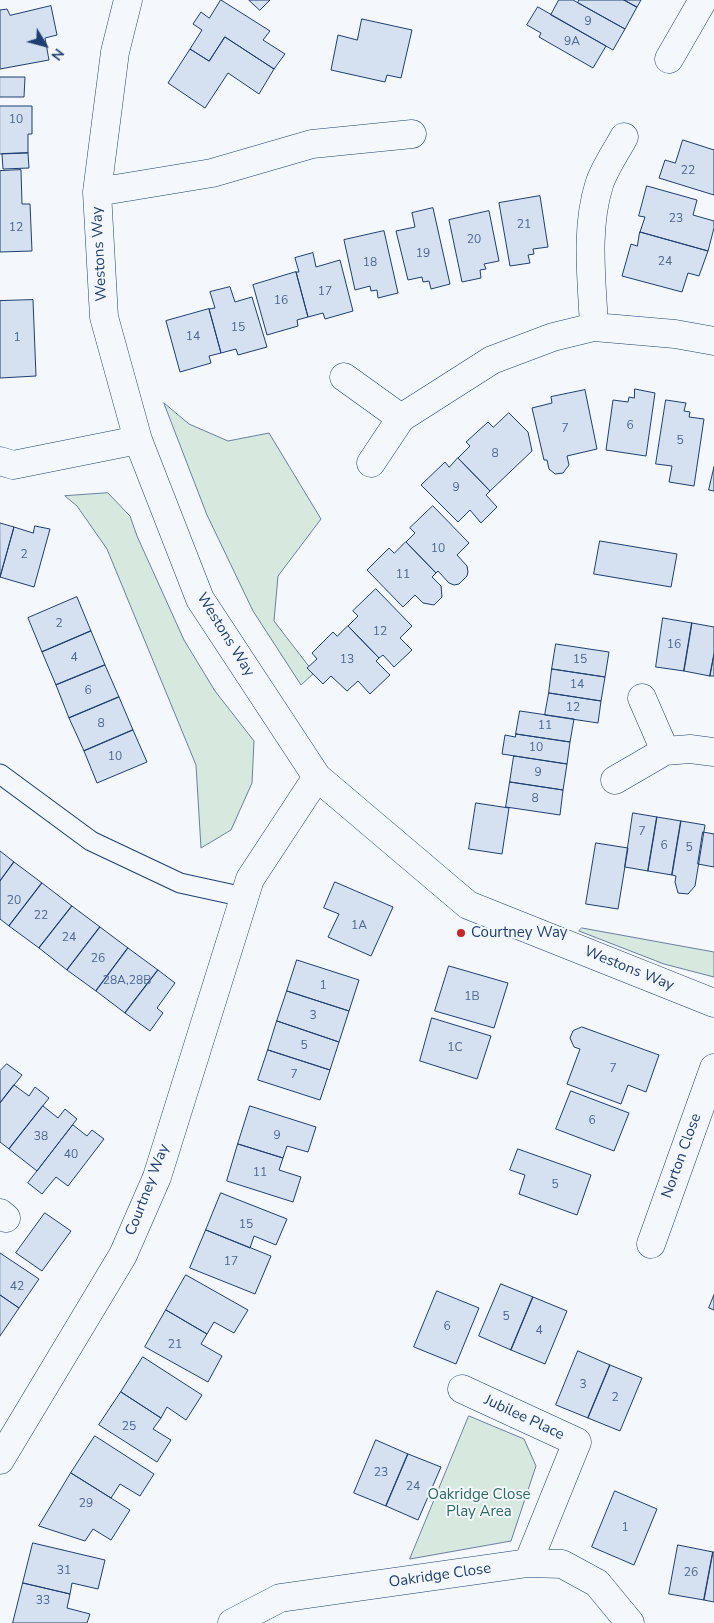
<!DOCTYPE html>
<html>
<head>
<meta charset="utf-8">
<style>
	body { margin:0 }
	#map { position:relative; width:714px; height:1623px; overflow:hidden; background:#f4f7fb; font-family:"Nunito Sans",sans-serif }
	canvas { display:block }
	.north { position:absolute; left:20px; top:20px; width:50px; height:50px; -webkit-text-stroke:4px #f4f7fb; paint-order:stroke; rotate:127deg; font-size:14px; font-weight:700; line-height:20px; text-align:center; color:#1d3f73 }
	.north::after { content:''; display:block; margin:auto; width:18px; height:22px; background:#1d3f73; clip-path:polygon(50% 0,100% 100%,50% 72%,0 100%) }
</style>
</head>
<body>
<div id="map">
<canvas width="714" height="1623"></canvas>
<div class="north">N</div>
</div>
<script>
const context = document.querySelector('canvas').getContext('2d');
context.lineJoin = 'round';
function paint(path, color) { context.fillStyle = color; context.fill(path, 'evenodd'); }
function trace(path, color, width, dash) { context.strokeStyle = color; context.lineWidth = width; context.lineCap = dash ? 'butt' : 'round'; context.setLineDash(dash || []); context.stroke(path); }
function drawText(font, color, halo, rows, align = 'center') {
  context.font = font + ' "Nunito Sans",sans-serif'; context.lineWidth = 4; context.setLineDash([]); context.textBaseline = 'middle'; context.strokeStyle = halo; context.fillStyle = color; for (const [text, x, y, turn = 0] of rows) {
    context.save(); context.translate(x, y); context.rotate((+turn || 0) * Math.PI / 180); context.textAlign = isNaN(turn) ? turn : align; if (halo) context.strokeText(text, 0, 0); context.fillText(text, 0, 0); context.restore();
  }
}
const green = new Path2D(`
	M164 403 189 424 228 441 269 433 321 519 278 576 274 621 314 673 301 685 253 611 207 515Z
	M108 493 130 516 137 536 184 640 215 691 254 741 252 783 231 830 201 848 196 765 107 549 77 506 65 496Z
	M582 928 714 952V977L664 964 579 931Z
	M469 1416 524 1439 536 1466 511 1541 410 1559Z`);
paint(green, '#d7e8df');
trace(green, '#687fa3', 1);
const building = new Path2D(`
	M221 0 270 31 263 40 285 54 274 69 225 37 209 61 190 49 202 30 193 24 201 12 209 18Z
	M249 0H270L260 10Z
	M559 0H573L625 29 613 50 551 15Z
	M579 0H624L637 7 625 29 578 3Z
	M624 0H641L637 7Z
	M51 6 57 35 45 38 49 60 0 69V10L7 9 10 15Z
	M538 7 606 46 593 68 539 37 541 33 527 25Z
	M362 19 412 30 401 78 387 75 385 82 331 70 338 35 357 40Z
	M225 37 274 69 259 94 228 73 205 108 168 83 190 49 209 61Z
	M0 77H25L24 97H0Z
	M0 106H32V134H28V153L0 154Z
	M683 140 714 150V195L659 178 665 160 675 163Z
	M28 153 29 168 3 169 2 154Z
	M21 170 22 204H30L32 251 0 252V171Z
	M647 186 697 200 693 215 714 221V228L708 251 640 232 645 217 639 216Z
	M540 196 548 247 533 249 534 254 528 255 530 263 510 266 499 203Z
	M433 208 450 284 431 289 429 281 423 282 422 277 408 280 396 231 415 227 412 213Z
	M489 211 499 261 484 264 486 269 480 270 481 278 462 282 449 220Z
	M384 231 398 293 378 298 377 290 371 291 370 286 355 290 344 240Z
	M640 232 708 251 699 276 688 273 682 292 622 276 631 244 637 246Z
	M313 253 316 267 340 260 353 311 325 319 323 313 308 317 296 272H299L295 258Z
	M296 272 308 317 297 320 298 326 267 335 253 285Z
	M230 287 235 302 252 297 267 347 238 355 236 349 221 353 209 309 215 308 210 292Z
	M33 300 36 376 0 378V301Z
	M209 309 221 353 209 356 211 363 180 372 166 321Z
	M635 389 655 393 646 456 606 450 613 400 628 402 629 397 634 398Z
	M585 390 597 449 567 456 569 465 563 473 555 474 549 469 547 460H544L532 408 552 403 551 397Z
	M666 400 686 403 684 411 690 412 689 417 704 419 694 486 669 482 672 466 656 464Z
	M509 413 528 432 532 451 490 491 458 458 470 446 466 442 488 422 493 427Z
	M458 458 490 491 486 495 497 507 481 523 470 510 458 522 421 485 445 462 449 467Z
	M714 467V491L709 490Z
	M433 506 469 543 457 555 467 566 468 572 467 576 459 584 454 585 449 583 438 571 436 573 406 542 415 533 410 528Z
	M0 523 14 527 0 577Z
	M35 526 50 529 34 587 0 577 14 527 33 533Z
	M600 541 677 554 671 587 594 574Z
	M406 542 436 573 432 577 441 586 442 597 434 605 423 603 415 595 403 607 367 570 389 548 394 553Z
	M376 589 412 626 400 638 412 650 394 667 383 655 379 658 348 626 358 616 353 611Z
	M77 597 91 631 42 652 28 618Z
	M663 618 692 623 684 671 656 667Z
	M692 623 714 627V654L710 676 684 671Z
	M348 626 379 658 376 661 390 675 370 694 358 681 347 691 331 676 323 684 307 668 317 659 312 653 333 632 337 636Z
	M91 631 105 665 56 685 42 652Z
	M556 644 609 652 605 677 552 669Z
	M714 654V676H710Z
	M105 665 119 697 69 718 56 685Z
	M552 669 605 677 601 701 549 693Z
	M549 693 601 701 598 723 545 715Z
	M119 697 133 730 84 751 69 718Z
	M520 711 574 719 570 742 516 734Z
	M133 730 147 762 97 783 84 751Z
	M516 734 570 742 567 764 502 754 505 735 515 737Z
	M514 756 567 764 563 790 510 782Z
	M510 782 563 790 560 815 506 807Z
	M476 803 509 808 502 854 469 849Z
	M633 813 657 817 648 871 625 867Z
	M657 817 681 821 672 875 648 871Z
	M681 821 705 825 695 886 688 894 678 893 675 882 676 876 672 875Z
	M703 832 714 834V867L698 864Z
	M596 843 628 848 618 909 586 904Z
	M0 851 14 862 0 881Z
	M14 862 42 883 9 926 0 919V881Z
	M335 882 393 907 371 956 328 937 339 914 324 908Z
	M42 883 72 906 39 948 9 926Z
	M72 906 100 927 67 970 39 948Z
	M100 927 128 948 96 991 67 970Z
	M128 948 158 970 125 1013 96 991Z
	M297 960 359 980 349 1011 287 991Z
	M449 966 508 983 494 1028 435 1011Z
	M158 970 175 983 157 1008 163 1013 150 1031 125 1013Z
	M287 991 349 1011 339 1042 277 1021Z
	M432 1018 491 1036 477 1079 420 1061Z
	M277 1021 339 1042 330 1070 268 1050Z
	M582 1027 659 1055 646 1092 628 1085 621 1104 567 1084 580 1049 574 1047 570 1038 573 1031Z
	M268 1050 330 1070 320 1100 258 1080Z
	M7 1064 22 1075 0 1103V1071Z
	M14 1085 29 1096 35 1087 49 1098 9 1149 0 1142V1103Z
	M571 1091 629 1113 614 1151 556 1129Z
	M43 1106 58 1118 65 1109 77 1119 37 1171 9 1149Z
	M250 1106 316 1127 308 1152 287 1146 283 1158 238 1144Z
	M73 1125 87 1136 92 1130 104 1139 68 1186 56 1177 42 1194 28 1183Z
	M238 1144 283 1158 279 1170 301 1177 293 1202 227 1181Z
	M518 1149 591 1175 577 1215 519 1194 525 1175 510 1170Z
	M221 1193 287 1219 276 1245 254 1236 250 1248 206 1230Z
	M45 1213 71 1231 42 1271 16 1253Z
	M206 1230 271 1256 255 1294 190 1268Z
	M0 1253 39 1279 19 1308 0 1295Z
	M186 1275 248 1310 234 1333 214 1322 207 1334 166 1310Z
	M501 1284 533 1297 511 1350 479 1336Z
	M437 1291 479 1308 456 1364 414 1347Z
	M0 1295 19 1308 0 1336Z
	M714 1295V1310L709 1308Z
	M533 1297 567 1311 545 1364 511 1350Z
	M166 1310 207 1334 201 1344 222 1356 208 1382 145 1347Z
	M578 1351 610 1365 588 1418 556 1405Z
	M143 1357 202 1395 186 1420 167 1407 161 1418 121 1392Z
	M610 1365 642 1378 620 1431 588 1418Z
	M121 1392 161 1418 153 1429 171 1440 157 1462 99 1425Z
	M95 1436 154 1474 140 1496 120 1484 111 1498 71 1473Z
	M376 1440 408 1454 386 1506 354 1493Z
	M408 1454 441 1467 418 1520 386 1506Z
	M71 1473 130 1510 111 1540 93 1529 85 1541 39 1526Z
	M615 1491 657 1509 634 1565 592 1547Z
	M33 1543 105 1560 98 1589 72 1583 70 1594 23 1583Z
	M678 1545 713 1552 704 1600 669 1594Z
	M713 1552H714V1602L704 1600Z
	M23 1583 70 1594 67 1608 90 1614 87 1623H13Z`);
paint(building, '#d5e0f0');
trace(building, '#1d3f73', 1);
const service = new Path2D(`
	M0 774 91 841 180 883 244 897`);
const minor = new Path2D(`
	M128 0 115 52 97 192 104 317 138 440 200 599 317 777 468 905 714 1003
	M669 59 703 0
	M97 192 212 173 312 144 412 134
	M594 327C592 281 585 230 599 185 604 169 616 152 624 137
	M344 377 401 418 492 360 553 337 594 327 675 334 714 341
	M0 461 13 465 138 440
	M371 463 401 418
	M642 698 665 751
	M615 780 665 751 690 749 714 752
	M0 1213 6 1218
	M651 1244 714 1068
	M462 1389 577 1442 528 1563
	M0 1460 123 1255 157 1177 250 879 317 777
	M232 1623 280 1598 528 1563 562 1564 597 1583 630 1623`);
trace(service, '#1d3f73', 21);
trace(minor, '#1d3f73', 29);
trace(service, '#f4f7fb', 19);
trace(minor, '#f4f7fb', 28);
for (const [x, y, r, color] of [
	[461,933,5,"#c62828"]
]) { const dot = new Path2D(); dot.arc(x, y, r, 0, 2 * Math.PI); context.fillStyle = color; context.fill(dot); trace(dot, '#f4f7fb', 2); }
drawText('12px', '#4b6792', null, [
	["9",588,22],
	["9A",572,42],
	["10",16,120],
	["22",688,171],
	["23",676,219],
	["21",524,225],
	["12",16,228],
	["20",474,240],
	["19",423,254],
	["24",665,262],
	["18",370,263],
	["17",325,292],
	["16",281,301],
	["15",238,328],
	["14",193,337],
	["1",17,338],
	["6",630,426],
	["7",565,429],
	["5",680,441],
	["8",495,454],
	["9",456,488],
	["10",438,549],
	["2",24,555],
	["11",403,575],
	["2",59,624],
	["12",380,632],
	["16",674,645],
	["4",74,658],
	["13",347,660],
	["15",580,660],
	["14",577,685],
	["6",88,691],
	["12",573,708],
	["8",101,724],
	["11",545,726],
	["10",536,748],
	["10",115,757],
	["9",538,773],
	["8",535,799],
	["7",642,832],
	["6",664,846],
	["5",689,848],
	["20",14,901],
	["22",41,916],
	["1A",359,926],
	["24",69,938],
	["26",98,959],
	["28A,28B",127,981],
	["1",323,986],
	["1B",472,997],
	["3",313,1016],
	["5",304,1046],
	["1C",455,1048],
	["7",613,1069],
	["7",294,1075],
	["6",592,1121],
	["9",277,1136],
	["38",41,1137],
	["40",71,1155],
	["11",260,1173],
	["5",555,1185],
	["15",246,1225],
	["17",231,1262],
	["42",17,1287],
	["5",506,1317],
	["6",447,1327],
	["4",539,1331],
	["21",175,1345],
	["3",583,1385],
	["2",615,1398],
	["25",129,1427],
	["23",381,1473],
	["24",413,1487],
	["29",86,1504],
	["1",625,1528],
	["31",64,1571],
	["26",691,1573],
	["33",43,1601]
]);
drawText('15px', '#1d3f73', '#f4f7fb', [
	["Westons Way",100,254,-93],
	["Westons Way",225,635,58],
	["Westons Way",629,969,22],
	["Norton Close",682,1156,-70],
	["Courtney Way",148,1190,-69],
	["Jubilee Place",524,1418,25],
	["Oakridge Close",440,1576,-8]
]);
drawText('15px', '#1d3f73', '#f4f7fb', [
	["Courtney Way",471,933]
], 'left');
drawText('15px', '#2c6c60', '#f4f7fb', [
	["Oakridge Close",479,1495],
	["Play Area",479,1512]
]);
</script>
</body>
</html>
